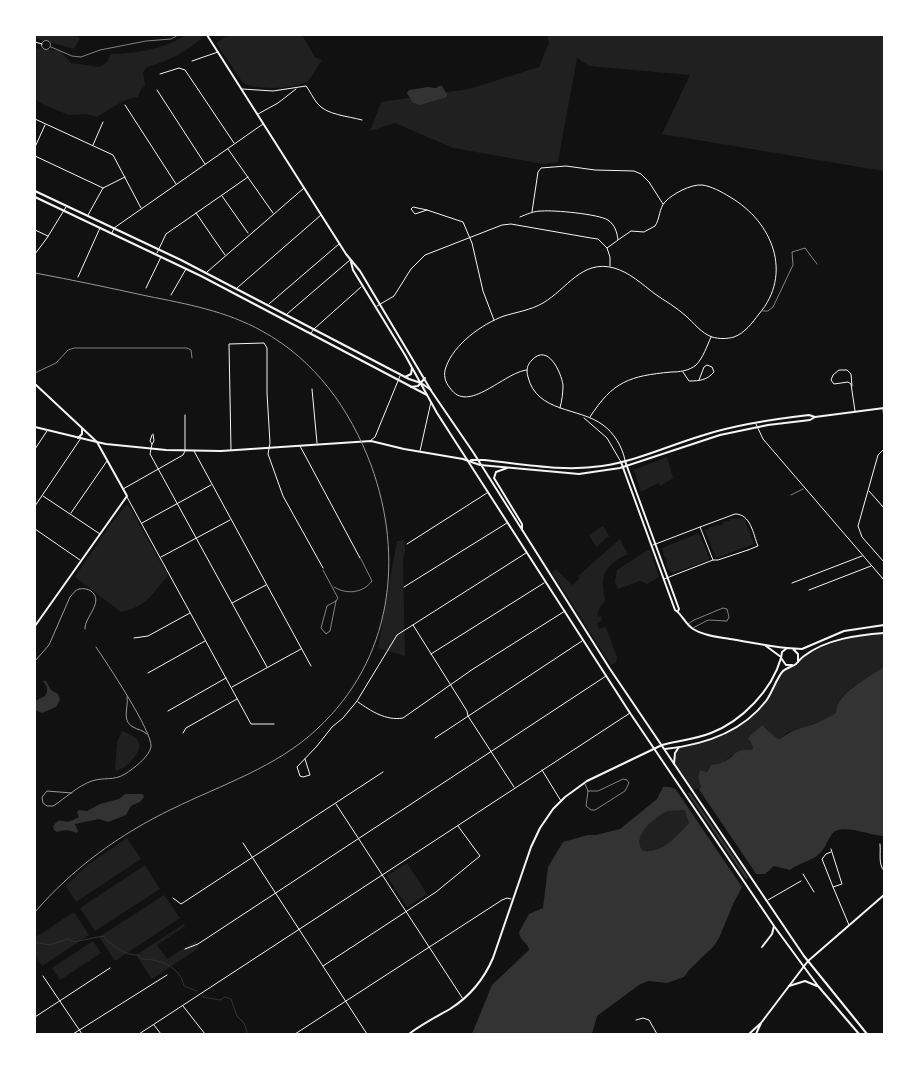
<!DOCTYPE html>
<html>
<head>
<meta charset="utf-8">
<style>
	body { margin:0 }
	#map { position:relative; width:919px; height:1069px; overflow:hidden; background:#111; font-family:"Open Sans",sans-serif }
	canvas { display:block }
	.frame { position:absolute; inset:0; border:36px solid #fff; pointer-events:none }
</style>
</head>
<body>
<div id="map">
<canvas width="919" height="1069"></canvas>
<div class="frame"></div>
</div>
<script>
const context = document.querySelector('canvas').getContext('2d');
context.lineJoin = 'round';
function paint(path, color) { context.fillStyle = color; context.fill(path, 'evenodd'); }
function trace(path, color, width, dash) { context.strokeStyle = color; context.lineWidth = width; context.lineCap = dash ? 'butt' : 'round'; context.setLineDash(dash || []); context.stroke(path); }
paint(new Path2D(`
	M35 35H75L80 38 74 49 35 38Z
	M186 35H201L202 38C187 52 166 62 147 67L143 72 145 86 141 89 138 97C123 99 110 109 97 117L86 114 69 115 44 105 35 99V48L60 51 71 63 100 67 107 62 111 54C135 54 166 48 186 35Z
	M228 35H302L315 57 322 60C317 66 314 75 309 80 298 90 256 90 243 83L216 43Z
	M547 35H884V171L662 134 690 75 589 66 577 58 558 162 544 164 453 148 395 123 370 131 381 102 469 89 539 67 549 42Z
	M667 457 673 478 660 486 658 483 641 492 634 470Z
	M126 505 130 507 168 576C149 596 150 605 121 612L75 577 113 521Z
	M744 518 754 544 716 558 705 530 709 529V527H715L716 525H722L723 522 730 521V519Z
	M603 526 609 536 596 547 589 535Z
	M699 533 709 557V560L673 573 668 569 666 563 667 558 664 556 662 548Z
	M620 539 628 554C613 561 602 569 603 586 603 592 605 597 605 602 600 605 597 611 598 617L602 616 601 621 597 623 599 629 606 627 617 658 616 662 611 665 552 573 556 569 572 585 580 578 578 576Z
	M404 540 405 550 403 561 405 656 378 648 397 541Z
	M648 550H650L659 577 647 584 640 581 618 589 615 582 617 570Z
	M884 633V667C868 678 836 692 836 713L820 722 788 732 780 739 777 738 763 725 748 738 753 747 752 750 732 755 724 762 709 767 707 772 700 770 701 787 694 793C685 779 667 763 679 747L713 739 741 724 759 709 769 697 781 673 796 664 806 654 842 639Z
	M122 731C140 737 145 746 132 760 127 766 121 770 115 771L117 742Z
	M678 810 685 811 689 823C676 836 664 853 643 851 631 837 653 817 666 812 670 810 675 811 678 810Z
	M127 838 141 859 76 902 66 886 85 867Z
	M407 863 427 894 407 907 387 876Z
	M145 865 160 889 95 931 80 908Z
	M164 895 180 918 115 961 99 937Z
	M74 912 89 935 42 966 35 956 36 937Z
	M184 924 185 926 157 945 167 959 195 941 199 948 152 979 136 955Z
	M93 941 101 953 60 980 52 968Z`), '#202020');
paint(new Path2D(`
	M439 86H442L447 94V97L420 105 413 103 407 93 409 90 428 87 436 88Z
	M884 667V836C872 836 841 822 832 834 826 842 827 847 817 856 810 861 795 865 790 870L774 866 765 874H756L747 878 734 902 719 938 714 946 690 969 684 977 667 983 648 981 639 985 597 1016 592 1034H472L492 985 529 950C529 943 520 942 519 932L529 914 543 908 548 867 563 842 588 835H596L620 829 657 799 663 787C676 784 691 802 701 787L698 777 700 770 707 772 711 765C715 764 720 764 723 762 736 757 733 748 752 750L753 747 748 738 761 726 765 725 764 727 777 738 780 739C792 729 803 728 817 723 824 720 830 716 836 713 836 693 868 678 884 667ZM682 810 685 811 689 823C676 836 664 853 643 851 631 837 653 818 666 812 670 810 677 811 682 810Z
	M43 681H46L51 690 58 694 60 700 56 707 42 713 35 710V701L45 696 47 692V687Z
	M125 794H142L144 796C142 803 136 803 131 806L126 815 108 822 99 819 75 824 78 831 77 833C70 830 65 829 57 832L54 830 53 827C60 815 62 824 71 821 74 820 76 818 79 817L77 812 79 810 87 811 100 804 119 799Z`), '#333');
paint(new Path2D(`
	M672 784 684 788 748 882 744 890Z
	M698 788 759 878 756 877 750 880 688 790 692 791Z`), '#111');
trace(new Path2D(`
	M35 942 49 945 68 939 74 942 103 936C111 945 126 956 138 955L141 959C159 959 180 966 184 986L197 991
	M203 997 220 1000 225 997 231 999 237 1016 244 1023 248 1034`), '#333', 1);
trace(new Path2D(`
	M41.5 45a4.5 4.5 0 1 1 9 0a4.5 4.5 0 1 1-9 0Z
	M51 47 72 56 81 57 100 50 146 41 171 39 178 35
	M763 311H768L773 307 793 265 792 252 805 248 817 264
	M35 373 56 363 68 350 74 348H187L191 350 192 358
	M791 495 803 489
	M323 570 338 598 336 601 330 631 326 634 321 628 327 606 336 601
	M334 587C347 595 363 593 372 581L361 559
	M688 624 694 620 723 608 727 609 729 617 727 621 708 620 693 628
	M585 784 588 791 586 806 591 810H595L625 791 629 783 627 780 623 779 598 791H588`), '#f5f5f5', 0.5);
trace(new Path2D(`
	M700 527 735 514C751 514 753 534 758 546L748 550`), '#f5f5f5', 1);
trace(new Path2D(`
	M35 42 42 44
	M192 61 218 52
	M160 74 179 68 185 70 234 143
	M242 89 273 91 306 86C310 91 313 98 317 103 326 115 348 116 362 120
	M157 90 205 164
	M125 105 176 184
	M258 114 278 103 296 89
	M35 119 113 155 141 208
	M93 145 103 122
	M35 147 45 125
	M228 149 273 213
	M35 156 103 188
	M222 196 248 233
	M427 210 413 207 411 209 415 214 427 210 463 222 472 243 483 291 494 320
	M532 212 538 172 541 168 566 166 595 170 634 171 641 174 649 182 663 204
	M196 213 225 255
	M88 215 103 188 125 177
	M520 217C527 214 534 211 542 211 554 210 598 214 608 220 615 225 617 232 618 240L607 248 610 257V266
	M35 230 48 236
	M112 233 114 228 263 124
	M157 253 166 234 248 177
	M35 254 47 238 66 207
	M207 272 304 188
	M78 277 100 228
	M146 288 161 257
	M237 288 321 215
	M171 295 186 269
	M269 304 339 244
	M377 306 394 296 411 269 425 255 502 225 511 224 591 238 598 239 607 248
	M287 314 350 260
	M311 333 314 329 361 287
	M527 370C504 372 468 415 450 388 445 382 443 375 446 367 454 344 482 324 504 316 517 312 531 310 543 303 567 289 582 259 614 268 629 272 642 284 655 294 665 301 676 307 686 316 694 323 701 333 712 337 719 339 727 339 734 337 745 333 752 323 759 314 793 274 773 222 730 197 722 192 711 186 702 185 691 184 672 194 665 202 659 208 660 219 655 226L644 232 631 231 618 240
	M683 372 689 381C700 381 707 380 714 372L712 367 707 365 704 367 699 380
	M852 386 851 374 847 370H839L833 375 831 380 834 384 848 382 851 384 855 411
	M312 389 317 443
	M560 408C562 400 563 393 563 385 561 372 548 343 532 360 527 365 526 370 528 377 537 413 579 407 603 425 614 433 622 446 625 460
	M883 409 884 420
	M590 417C613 381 630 376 671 372 679 372 689 371 696 365 703 358 707 346 711 337
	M584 418 607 438 621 462
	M756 424 763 439 884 580
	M153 434 154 441 152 444 150 454 267 667
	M371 440 375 437 400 376
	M152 444 150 441 152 435
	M300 446 360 558
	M35 449 47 431
	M884 449 878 455 858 526 862 537 884 562
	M231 450 229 344 264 343 267 348V393L270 443 268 454 283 496 323 568
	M194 451 311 666
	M420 451 431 402
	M123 489 183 455 185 451V415
	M869 491 884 508
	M43 496 100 534
	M127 497 251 724H274
	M35 506 81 438
	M71 513 107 461
	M142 523 211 485
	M35 529 80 560
	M407 544 487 493
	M653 545 700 527 713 560
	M161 557 230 520
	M664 579 713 560H718L748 550
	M792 583 862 556
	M404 587 507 523
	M809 590 871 566
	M232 603 266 585
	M413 625 467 711 468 716 514 787
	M134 638 148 636 190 613
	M431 654 544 583
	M148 673 205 641
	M232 687 301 649
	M358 702C371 711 386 721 403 718L473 669 565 611
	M168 711 226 678
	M183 733 186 728 237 699
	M435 738 582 641
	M305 759 310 775 303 777 300 776 297 767 317 746 332 727 343 718 357 701 397 635 526 553
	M542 770 561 801
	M336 804 463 999
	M243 843 367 1034
	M880 844C881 853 878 864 884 871
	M831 849 842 884 833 887 849 925
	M831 852 826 854 822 859 833 887
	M803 874 814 892
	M173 898 181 904 383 772
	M768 900 801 881
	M185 949 198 944 606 676
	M323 966 436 892 480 856 458 826
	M43 976 82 1034
	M183 1006 205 1034
	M35 1017 110 968
	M636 1020 643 1018 649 1020 657 1034
	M154 1025 161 1034
	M73 1034 167 975
	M139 1034 630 713
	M295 1034 502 900 507 898 511 899`), '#f5f5f5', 1);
trace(new Path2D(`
	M35 427 97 442 127 496 35 626
	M625 461 679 609 678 611
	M621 462 675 610C682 614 685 624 693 629 704 636 718 637 730 639 749 642 768 646 787 648
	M766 646 781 657`), '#f5f5f5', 2);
trace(new Path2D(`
	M35 384 97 442 106 444 166 450 221 451 371 441 404 449 463 459 480 465 579 474 620 468 720 435 768 425 810 420 815 417 884 408
	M78 438 82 434V429
	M471 460H484C523 464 563 472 602 466 637 461 670 445 704 435 738 424 774 419 809 415L815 417
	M793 649 798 654V662
	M792 665H786L781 658 782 652 787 648 802 649 844 631 884 625
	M662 745C678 741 696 739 711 733 742 721 772 690 781 658
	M665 749C703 745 742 732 766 701 772 693 777 677 783 671 786 668 792 667 796 664 799 661 801 658 804 656 826 639 858 635 884 633
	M749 1034 761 1023 808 961 884 895
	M756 1034 761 1023`), '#f5f5f5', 2);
trace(new Path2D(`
	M35 191 181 260 409 379 421 383 431 390
	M35 197 201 276 427 395
	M409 1034C422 1024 436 1017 450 1009 469 997 484 979 493 958L531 847 540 828 553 809 565 797 587 781 662 745`), '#f5f5f5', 2);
trace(new Path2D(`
	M207 35 346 254 360 271 432 392 473 452 610 669 804 956 867 1034
	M351 262 353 270 405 355 437 413 630 713 774 926 818 986 859 1034
	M405 377 411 374 412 368
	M411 387 418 386 425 378
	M507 468 496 472 494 478 522 524V530
	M674 764 675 753 679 747
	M762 947 772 934 774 926
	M789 986 805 981 817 986`), '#f5f5f5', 2);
trace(new Path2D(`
	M35 273C73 280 110 288 147 296 187 304 226 311 262 331 315 360 350 409 371 465 405 558 392 660 317 729 277 767 221 785 172 809 120 834 73 868 35 912
	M35 661 49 645 70 597C73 594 75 590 79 589 84 588 88 589 91 591 105 602 84 617 85 629
	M127 697C129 707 121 720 133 727 138 730 143 730 147 734
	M72 793 47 791 42 797 43 803 47 806H53C66 798 77 786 92 781 103 777 114 781 125 774 133 769 149 757 151 747 153 732 106 662 96 647`), '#9a9a9a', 1);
</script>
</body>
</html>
